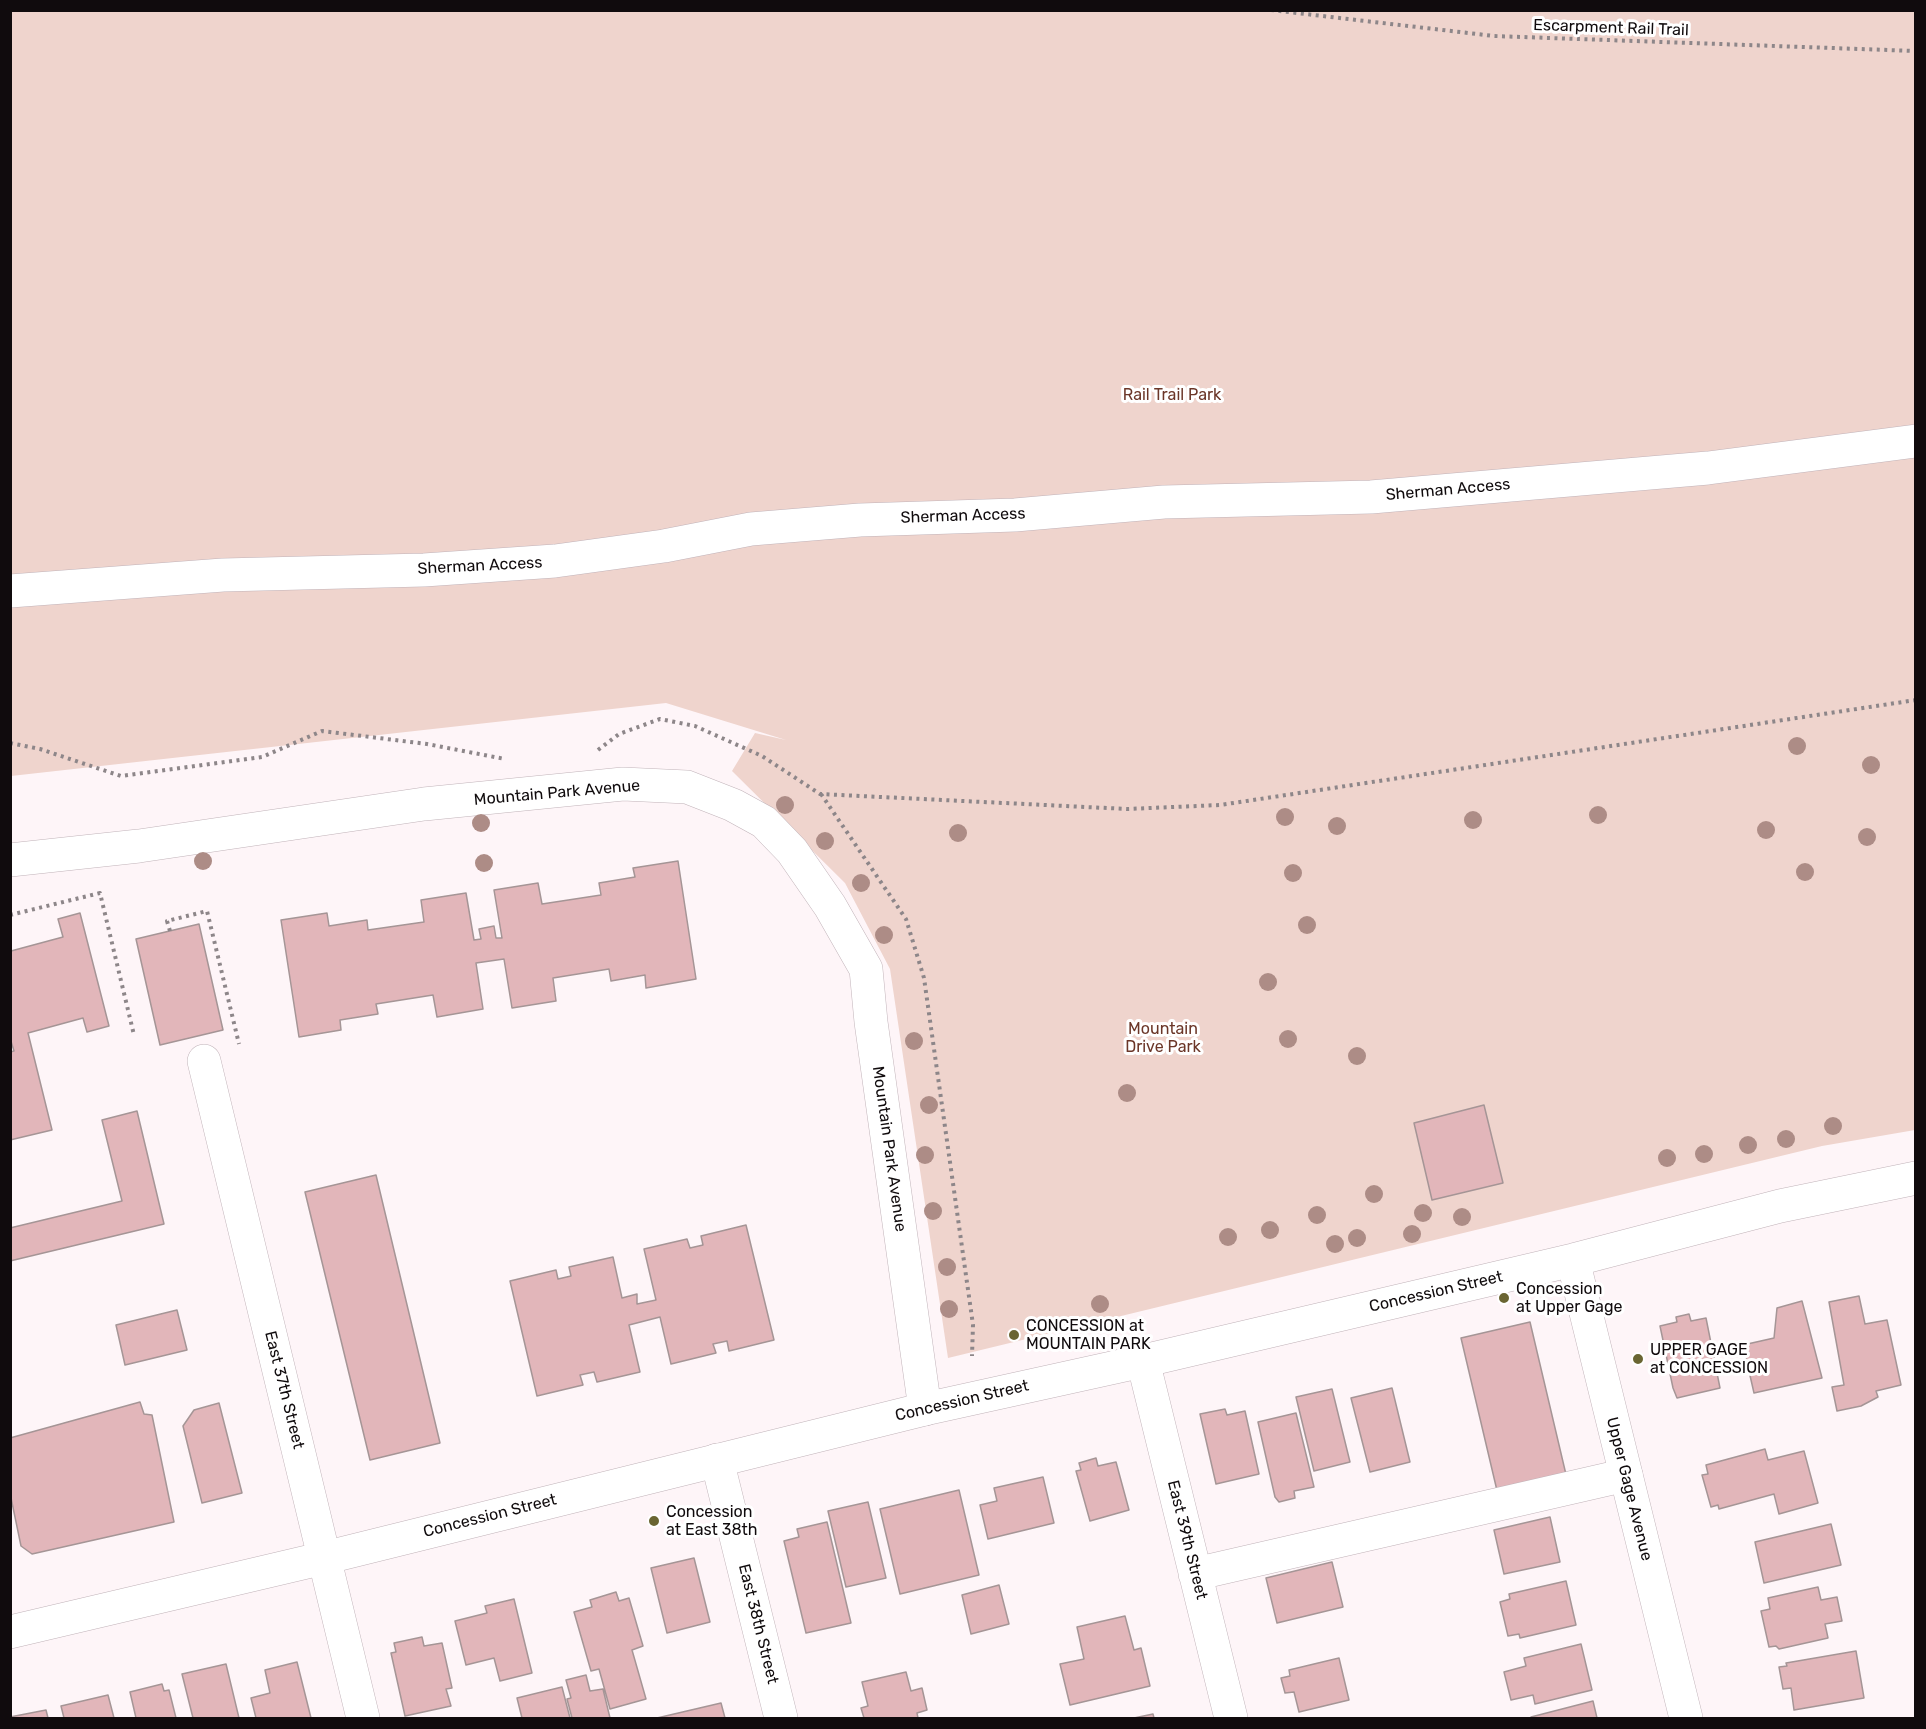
<!DOCTYPE html>
<html>
<head>
<meta charset="utf-8">
<style>
	body { margin:0 }
	#map { position:relative; width:1926px; height:1729px; overflow:hidden; background:#fef5f8; font-family:Rubik,sans-serif }
	canvas { display:block }
	.frame { position:absolute; inset:0; border:12px solid #100b0d; pointer-events:none }
</style>
</head>
<body>
<div id="map">
<canvas width="1926" height="1729"></canvas>
<div class="frame"></div>
</div>
<script>
const context = document.querySelector('canvas').getContext('2d');
context.lineJoin = 'round';
function paint(path, color) { context.fillStyle = color; context.fill(path, 'evenodd'); }
function trace(path, color, width, dash) { context.strokeStyle = color; context.lineWidth = width; context.lineCap = dash ? 'butt' : 'round'; context.setLineDash(dash || []); context.stroke(path); }
function drawText(font, color, halo, rows, align = 'center') {
  context.font = font + ' Rubik,sans-serif'; context.lineWidth = 6; context.setLineDash([]); context.textBaseline = 'middle'; context.strokeStyle = halo; context.fillStyle = color; for (const [text, x, y, turn = 0] of rows) {
    context.save(); context.translate(x, y); context.rotate((+turn || 0) * Math.PI / 180); context.textAlign = isNaN(turn) ? turn : align; if (halo) context.strokeText(text, 0, 0); context.fillText(text, 0, 0); context.restore();
  }
}
paint(new Path2D(`
	M10 11H1915V1130L1822 1146 948 1358 890 969 845 883 732 771 755 733 786 740 666 703 11 776Z`), '#efd4cd');
const building = new Path2D(`
	M678 861 696 979 646 988 645 975 611 981 609 969 553 978 556 1001 512 1008 504 959 476 963 483 1009 437 1017 433 995 376 1004 378 1014 340 1020 341 1030 299 1037 281 920 327 913 329 926 367 920 368 930 424 922 421 900 466 893 474 940 481 939 479 929 494 926 496 938H502L494 890 538 883 542 904 601 895 599 883 635 877 633 868Z
	M80 913 109 1026 87 1032 83 1018 28 1033 52 1130 10 1140V1052L14 1051 10 1038V949L11 951 63 937 58 919Z
	M199 924 223 1030 160 1045 136 939Z
	M1484 1105 1503 1183 1432 1200 1414 1123Z
	M137 1111 164 1224 10 1261V1228L122 1201 102 1120Z
	M376 1175 440 1443 370 1460 305 1192Z
	M746 1225 774 1340 729 1351 727 1341 713 1344 716 1353 671 1364 660 1317 629 1325 640 1372 597 1382 594 1372 580 1375 583 1385 537 1396 510 1281 556 1270 558 1279 571 1276 569 1267 613 1257 622 1298 637 1294V1304L656 1300 644 1249 687 1239 690 1248 703 1245 701 1236Z
	M1859 1296 1865 1324 1887 1320 1901 1385 1876 1391 1878 1397 1861 1406 1837 1411 1832 1387 1844 1385 1829 1302Z
	M1802 1301 1822 1378 1754 1393 1743 1345 1774 1338 1777 1308Z
	M177 1310 187 1350 125 1365 116 1325Z
	M1689 1314 1691 1321 1706 1318 1720 1388 1677 1398 1673 1388 1660 1326 1677 1322 1676 1317Z
	M1530 1322 1568 1483 1499 1499 1461 1338Z
	M1392 1388 1410 1462 1370 1472 1351 1398Z
	M1332 1389 1350 1462 1314 1471 1296 1397Z
	M140 1402 144 1414 152 1415 174 1522 32 1554 21 1546 10 1493V1438Z
	M219 1403 242 1493 202 1503 183 1426 194 1410Z
	M1225 1409 1227 1415 1245 1411 1259 1474 1216 1484 1200 1414Z
	M1296 1413 1314 1487 1294 1491 1295 1498 1279 1502 1275 1497 1258 1422Z
	M1765 1449 1768 1460 1804 1451 1818 1503 1779 1514 1774 1494 1719 1509 1718 1505 1711 1507 1702 1475 1708 1474 1706 1465Z
	M1096 1458 1098 1466 1116 1462 1129 1510 1090 1521 1076 1471 1081 1470 1079 1463Z
	M1043 1477 1054 1523 988 1539 980 1505 997 1501 994 1488Z
	M959 1490 979 1575 900 1594 880 1509Z
	M868 1502 886 1578 846 1587 828 1511Z
	M1550 1517 1560 1562 1504 1574 1494 1530Z
	M827 1522 851 1623 806 1633 784 1541 799 1537 797 1529Z
	M1831 1524 1841 1565 1764 1583 1755 1542Z
	M694 1558 710 1622 667 1633 651 1568Z
	M1332 1562 1343 1607 1277 1623 1266 1578Z
	M1566 1581 1576 1625 1520 1638 1519 1634 1508 1636 1500 1602 1510 1599 1509 1594Z
	M999 1585 1009 1624 971 1634 962 1595Z
	M1818 1587 1821 1600 1837 1597 1842 1621 1825 1624 1828 1638 1779 1649 1776 1646 1769 1647 1761 1611 1770 1609 1768 1598Z
	M616 1592 619 1601 629 1598 643 1646 632 1650 646 1699 610 1709 599 1669 591 1671 574 1612 592 1607 590 1600Z
	M514 1599 532 1673 500 1681 494 1658 466 1665 455 1621 487 1613 485 1606Z
	M1125 1616 1134 1650 1141 1648 1150 1686 1070 1705 1060 1664 1084 1659 1077 1627Z
	M422 1637 424 1646 442 1643 452 1688 446 1689 451 1706 405 1716 391 1653 396 1652 394 1643Z
	M1581 1644 1592 1690 1535 1704 1533 1695 1511 1700 1504 1672 1526 1666 1524 1658Z
	M1856 1651 1864 1698 1794 1710 1791 1688 1783 1689 1779 1667 1787 1666 1786 1663Z
	M1339 1658 1349 1700 1299 1712 1294 1692 1285 1693 1281 1678 1290 1676 1289 1670Z
	M297 1662 311 1718H256L251 1698 270 1693 265 1670Z
	M226 1664 239 1718H193L182 1674Z
	M906 1672 911 1691 922 1688 927 1710 917 1713 918 1718H864L861 1708 868 1706 862 1682Z
	M586 1675 590 1691 603 1689 610 1718H572L567 1699 571 1698 566 1680Z
	M162 1684 164 1691 169 1690 176 1718H136L130 1692Z
	M562 1687 570 1718H522L517 1698Z
	M108 1695 114 1718H64L61 1706Z
	M1593 1701 1597 1718H1531V1717Z
	M721 1703 725 1718H657Z
	M46 1710 48 1718H10V1717Z
	M1153 1714 1154 1718H1134Z`);
paint(building, '#e2b6ba');
trace(building, '#a59596', 1.5);
const minor = new Path2D(`
	M10 860 139 846 424 804 623 784 687 787 733 805 764 822 792 851 830 906 866 969 871 1022 925 1409
	M204 1061 363 1718
	M1143 1361 1231 1718
	M717 1460 781 1718
	M1195 1574 1626 1475`);
const major = new Path2D(`
	M10 591 223 575 424 570 555 561 664 546 751 529 860 520 1015 515 1164 502 1371 497 1708 468 1916 441
	M1573 1260 1686 1718
	M10 1632 324 1558 925 1409 1143 1361 1573 1260 1780 1206 1916 1178`);
trace(minor, '#c1b3b9', 34);
trace(major, '#c1b3b9', 34);
trace(new Path2D(`
	M1271 10 1494 36 1916 51
	M10 743 40 749 121 776 262 757 322 731 427 744 505 759
	M598 750 619 734 660 719 695 726 762 756 820 794 1127 809 1220 805 1916 700
	M821 794 906 919 924 978 973 1325 972 1356
	M10 915 100 893 134 1035
	M170 931 167 921 207 911 239 1044`), '#8d8689', 4, [3, 4.5]);
trace(minor, '#fff', 33);
trace(major, '#fff', 33);
context.fillStyle = '#ad8c86';
for (const [x, y] of [
	[1797,746],
	[1871,765],
	[785,805],
	[1598,815],
	[1285,817],
	[1473,820],
	[481,823],
	[1337,826],
	[1766,830],
	[958,833],
	[1867,837],
	[825,841],
	[203,861],
	[484,863],
	[1805,872],
	[1293,873],
	[861,883],
	[1307,925],
	[884,935],
	[1268,982],
	[1288,1039],
	[914,1041],
	[1357,1056],
	[1127,1093],
	[929,1105],
	[1833,1126],
	[1786,1139],
	[1748,1145],
	[1704,1154],
	[925,1155],
	[1667,1158],
	[1374,1194],
	[933,1211],
	[1423,1213],
	[1317,1215],
	[1462,1217],
	[1270,1230],
	[1412,1234],
	[1228,1237],
	[1357,1238],
	[1335,1244],
	[947,1267],
	[1100,1304],
	[949,1309]
]) { context.beginPath(); context.arc(x, y, 9, 0, 2 * Math.PI); context.fill(); }
for (const [x, y, r, color] of [
	[1504,1298,6,"#6a6532"],
	[1014,1335,6,"#6a6532"],
	[1638,1359,6,"#6a6532"],
	[654,1521,6,"#6a6532"]
]) { const dot = new Path2D(); dot.arc(x, y, r, 0, 2 * Math.PI); context.fillStyle = color; context.fill(dot); trace(dot, '#fff', 2); }
drawText('16px', '#100b0d', '#fff', [
	["Escarpment Rail Trail",1611,28,2],
	["Sherman Access",1448,490,-5],
	["Sherman Access",963,516,-2],
	["Sherman Access",480,566,-3],
	["Mountain Park Avenue",557,793,-5],
	["Mountain Park Avenue",889,1149,82],
	["Concession Street",1436,1292,-13],
	["East 37th Street",284,1390,76],
	["Concession Street",962,1401,-13],
	["Upper Gage Avenue",1629,1489,76],
	["Concession Street",490,1516,-14],
	["East 39th Street",1187,1540,76],
	["East 38th Street",758,1624,76]
]);
drawText('16px', '#6b3628', '#fff', [
	["Rail Trail Park",1172,395],
	["Mountain",1163,1029],
	["Drive Park",1163,1047]
]);
drawText('16px', '#100b0d', '#fff', [
	["Concession",1516,1289],
	["at Upper Gage",1516,1307],
	["CONCESSION at",1026,1326],
	["MOUNTAIN PARK",1026,1344],
	["UPPER GAGE",1650,1350],
	["at CONCESSION",1650,1368],
	["Concession",666,1512],
	["at East 38th",666,1530]
], 'left');
</script>
</body>
</html>
